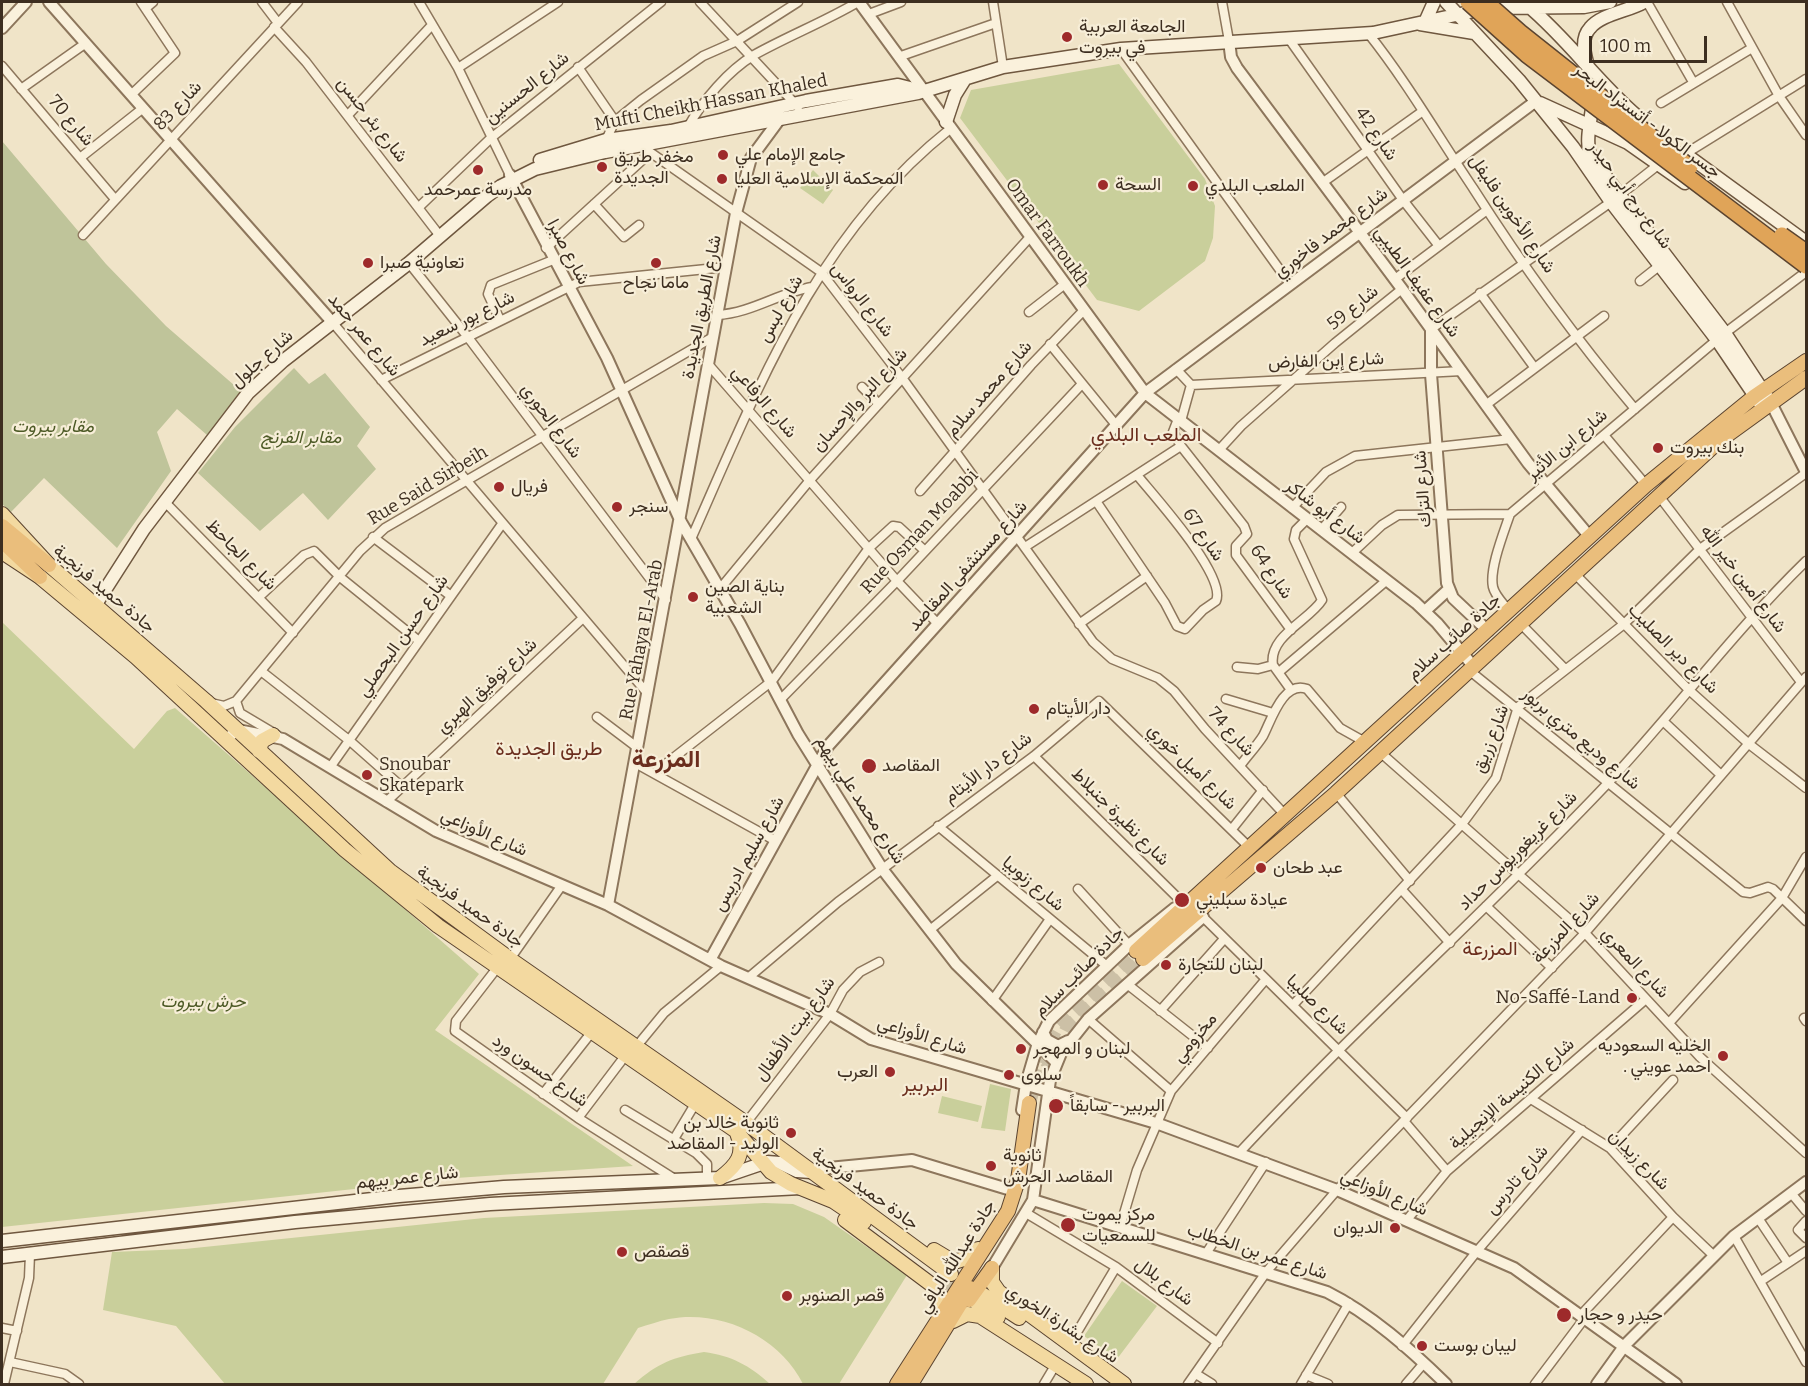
<!DOCTYPE html>
<html>
<head>
<meta charset="utf-8">
<style>
	body { margin:0 }
	#map { position:relative; width:1808px; height:1386px; overflow:hidden; background:#f0e4c8; font-family:Bitter,serif }
	canvas { display:block }
	.frame { position:absolute; inset:0; border:3px solid #3d2e20; pointer-events:none }
	.scale { position:absolute; left:1589px; top:36px; width:118px; height:27px; box-sizing:border-box; border:3px solid #3d2e20; border-top:0; padding-left:8px; font-size:18px; line-height:21px; white-space:nowrap; color:#3d2e20; -webkit-text-stroke:4px #f7eed8; paint-order:stroke }
</style>
</head>
<body>
<div id="map">
<canvas width="1808" height="1386"></canvas>
<div class="frame"></div>
<div class="scale">100 m</div>
</div>
<script>
const context = document.querySelector('canvas').getContext('2d');
context.lineJoin = 'round';
function paint(path, color) { context.fillStyle = color; context.fill(path, 'evenodd'); }
function trace(path, color, width, dash) { context.strokeStyle = color; context.lineWidth = width; context.lineCap = dash ? 'butt' : 'round'; context.setLineDash(dash || []); context.stroke(path); }
function drawText(font, color, halo, rows, align = 'center') {
  context.font = font + ' Bitter,Vazirmatn,serif'; context.lineWidth = 4.5; context.setLineDash([]); context.textBaseline = 'middle'; context.strokeStyle = halo; context.fillStyle = color; for (const [text, x, y, turn = 0] of rows) {
    context.save(); context.translate(x, y); context.rotate((+turn || 0) * Math.PI / 180); context.textAlign = isNaN(turn) ? turn : align; if (halo) context.strokeText(text, 0, 0); context.fillText(text, 0, 0); context.restore();
  }
}
paint(new Path2D(`
	M1119 64 1205 179 1215 206 1213 238 1205 261 1139 311 1097 300 960 118 971 90Z
	M813 170 833 190 823 204 800 188Z
	M2 622 134 749 167 711 175 708 479 974 435 1030 633 1166 456 1178 2 1227Z
	M990 1084 1011 1089 1005 1131 981 1128Z
	M942 1096 982 1106 978 1122 938 1113Z
	M764 1203 793 1204 824 1217 907 1275 839 1384H803C780 1337 721 1309 669 1319 659 1321 648 1325 638 1328L603 1384H225L176 1326 103 1310 112 1252 185 1249 484 1218Z
	M1122 1281 1157 1306 1117 1359 1084 1336Z
	M704 1352C732 1356 749 1365 770 1384H634C658 1363 673 1357 704 1352Z`), '#c9cf9b');
paint(new Path2D(`
	M2 141 106 264 166 326 242 392 207 435 177 409 157 432 171 471 117 548 44 478 11 512 2 504Z
	M294 368 309 384 325 373 370 427 357 446 376 469 328 520 303 493 260 531 198 473 235 427Z`), '#bfc49a');
trace(new Path2D(`
	M946 1281 967 1295`), '#ccc0a6', 14, [14, 7]);
trace(new Path2D(`
	M1047 1069 1068 1027 1143 959
	M1029 1103 1043 1053 1057 1027 1136 951`), '#ccc0a6', 14, [14, 7]);
const minor = new Path2D(`
	M262 2 278 23
	M419 2 458 68 510 175
	M700 2 798 107
	M993 2 1003 67
	M1222 2 1229 41
	M1647 2 1693 82
	M1727 2 1779 96 1806 135
	M146 8 153 2
	M869 14 901 2
	M274 27 306 62 440 236
	M1368 33C1407 82 1438 136 1473 188 1522 265 1576 339 1635 409
	M1289 39 1403 200 1439 246
	M1121 49 1290 284
	M901 56 996 23
	M2 66 114 198
	M578 67 615 121
	M458 68 558 2
	M21 89 86 43
	M131 95 175 53 141 2
	M1661 103 1752 48
	M348 115 432 25
	M688 127C703 100 728 71 754 55 788 36 824 22 858 2
	M606 140 615 121 641 100 703 56 737 41 798 2
	M637 143 821 272 903 379 1093 642 1112 659 1158 678 1174 691 1205 729 1286 816
	M1685 154 1806 79
	M80 158 142 109
	M1322 183 1423 111
	M594 204 624 237 639 225
	M419 207 491 138 661 2
	M83 235 298 2
	M546 248 650 153
	M409 263 467 336 666 600
	M1395 279 1487 210
	M1640 281 1659 266
	M1480 293 1534 367
	M1029 312 1065 284
	M717 315C752 313 778 293 812 287
	M500 320 488 294 491 285 553 260
	M333 323 648 694
	M1431 329 1611 202 1658 165
	M1050 344 1116 425
	M708 364 897 581 938 624
	M1176 369 1191 385 1462 371
	M381 380 579 282 726 267
	M862 387 879 404
	M1487 404 1604 316
	M1181 421 1191 385
	M1604 435 1646 485
	M1181 446 1244 526 1247 534 1236 546V555L1291 630
	M1219 450 1241 426 1335 343 1402 289
	M920 491 1031 365 1084 310
	M1659 496 1801 682
	M164 501 293 633
	M1096 501 1165 603 1177 626 1185 629 1203 610 1216 601C1227 576 1154 496 1137 475
	M1292 508 1326 472 1355 456 1511 439
	M1321 530 1341 507
	M373 537 451 596
	M691 539C758 388 815 236 950 129
	M1025 547 1181 446 1173 432 1178 419
	M1352 553 1382 525 1398 515 1510 514
	M1576 575 1689 690 1749 744 1806 788
	M719 590 810 480 1030 237
	M259 597 304 555 314 551 340 577 419 641
	M1509 611C1504 604 1495 596 1493 587 1489 569 1504 532 1510 514L1725 333 1806 272
	M1079 624 1147 576
	M1521 624 1565 669
	M1237 667 1258 669 1273 665
	M261 671 350 741 402 787
	M1470 671 1743 892 1750 893 1768 887 1773 889 1806 921
	M1279 672 1386 581
	M1291 690 1273 665C1268 636 1310 620 1322 600L1294 539 1296 530 1307 519
	M781 699 897 581 1081 385
	M1226 699 1273 713
	M236 701 240 713 277 735
	M211 703 224 706 236 701 360 551 385 528 713 337
	M597 717 638 748
	M1663 721 1721 775
	M1381 753 1585 933 1700 1057 1806 1153
	M1034 756 1182 902
	M635 763 774 840
	M331 766 502 524
	M1240 766C1247 756 1256 747 1263 736 1271 721 1283 680 1307 689L1340 728 1365 742
	M654 773 772 681 869 548 893 526 899 527 924 550
	M1336 793 1410 881
	M386 802 583 618
	M938 826 1107 966
	M1232 829 1263 790
	M1078 889 1129 945
	M1402 890 1450 943
	M1486 906 1552 968
	M1203 917 1407 1118
	M931 929 997 876
	M510 959 562 885
	M497 968 456 1021 455 1031 578 1118 673 1178
	M748 978 838 902 1034 756 1099 701 1249 847
	M1127 984 1208 1048
	M992 1001 1050 919
	M1293 1005 1462 824 1496 778 1518 707 1624 624 1700 549 1806 473
	M1160 1011 1224 939
	M1804 1018 1806 1021
	M1088 1019 1171 1091
	M1669 1023 1782 898 1806 857
	M636 1047 664 1013 721 966
	M543 1094 591 1033
	M1531 1099 1610 1148 1673 1217 1714 1256
	M625 1110 696 1153 707 1164V1179
	M578 1118 625 1056
	M1404 1121 1447 1171
	M746 1123 830 1014 843 990 860 972 879 962
	M674 1139 695 1104
	M1610 1148 1673 1080
	M1239 1153C1358 1025 1488 910 1607 784 1675 711 1735 630 1806 561
	M1791 1193 1806 1211
	M1026 1213 1116 1267 1218 1343
	M1758 1218 1788 1263
	M1406 1221 1447 1171 1646 999
	M1806 1221 1798 1230 1806 1238
	M1120 1227 1137 1170 1171 1091 1266 979
	M1734 1236 1806 1362
	M1207 1252 1266 1162
	M1761 1281 1806 1251
	M1580 1316 1673 1217
	M2 1328 17 1331
	M1070 1344 1116 1267
	M1402 1346 1477 1251 1582 1130
	M10 1362 65 1374 79 1384
	M1196 1374 1212 1384
	M1306 1375 1328 1384
	M4 1384 29 1278 30 1254
	M1044 1384 1056 1364
	M1188 1384 1267 1271 1337 1190 1585 933 1806 677
	M1301 1384 1349 1303
	M1406 1384 1424 1363
	M1535 1384 1584 1319`);
const tertiary = new Path2D(`
	M49 2 333 323
	M859 2 1145 393 1416 603 1437 623 1474 667
	M2 28 26 2
	M1229 41 1231 57 1237 68 1402 289 1528 463 1590 537
	M510 175 607 358 681 522 740 624 798 734 883 870 956 964 1056 1062
	M1431 329V374L1447 583 1453 598 1488 631
	M1771 403 1806 472
	M1425 611 1449 589
	M226 739 238 730 283 739 436 831 608 905 721 966 830 1014 871 1039 1156 1123 1337 1190 1514 1268 1676 1384
	M608 905 736 213 751 158 779 120V115
	M710 960 828 746 1145 393 1536 101
	M1043 1032 1047 1040 1058 1046 1068 1041
	M1022 1110 1026 1084 1038 1043 1049 1021 1129 945 1175 908
	M818 1169 912 1160 1011 1190
	M1033 1200 1327 1292C1371 1314 1411 1350 1446 1384
	M992 1268 1033 1200 1050 1080 1061 1053 1088 1019 1203 917
	M1597 1384 1625 1345 1734 1236 1806 1182`);
const secondary = new Path2D(`
	M1446 2 1519 80 1573 147 1611 202 1717 340 1763 408
	M1644 2C1629 11 1601 14 1590 28 1576 43 1591 70 1593 87 1595 110 1584 134 1590 156L1725 333 1767 397
	M1527 5C1569 40 1597 82 1637 116
	M1426 20 1434 2
	M1420 24 1474 33
	M1540 103 1628 143 1685 183
	M946 122 955 95 965 79
	M1684 153 1806 242
	M540 160 606 140 671 131 806 101 898 85 922 91
	M96 604 144 529 248 393 283 361 409 263 487 196 501 186 535 169 605 152 918 93 1003 67 1121 49 1373 33 1488 8 1584 7 1610 2
	M2 1241 399 1196 504 1187 720 1178 767 1162 780 1163 797 1171 811 1172
	M2 1257 295 1222 490 1204 801 1188`);
const primary = new Path2D(`
	M2 514 49 565 206 701 390 871 510 959 746 1123 951 1274
	M2 552 40 577 136 657 345 850 438 926 736 1131 771 1172 791 1184 833 1201 864 1222
	M259 751 262 741 273 735
	M720 1178C737 1165 746 1154 737 1133
	M845 1220 936 1288 940 1296 939 1310
	M934 1250 954 1262 967 1258 978 1249
	M992 1268V1282L999 1292 1124 1384
	M982 1294 1019 1318
	M977 1303 998 1317
	M953 1321 967 1314 980 1316 1086 1384`);
const trunk = new Path2D(`
	M2 526 49 565
	M2 541 40 577
	M1136 951 1646 485 1755 396 1806 361
	M1143 959 1336 793 1719 441 1806 378
	M969 1300 992 1268
	M897 1384 1008 1211 1018 1180 1029 1103
	M911 1384 970 1288`);
trace(minor, '#8d765c', 11);
trace(tertiary, '#8d765c', 14);
trace(secondary, '#6f573f', 15);
trace(primary, '#5b4430', 16);
trace(trunk, '#5b4430', 16);
trace(minor, '#faf1dc', 8);
trace(tertiary, '#faf1dc', 10);
trace(secondary, '#faf1dc', 12);
trace(primary, '#f3d9a0', 14);
trace(trunk, '#eabe7c', 14);
const motorwayBridge = new Path2D(`
	M1468 2 1527 55 1806 266
	M1486 2 1520 32 1690 167
	M1782 235 1806 252`);
trace(motorwayBridge, '#5b4430', 18, []);
trace(motorwayBridge, '#e0a458', 15);
for (const [x, y, r, color] of [
	[1067,37,6,"#9e2a2b"],
	[723,155,6,"#9e2a2b"],
	[602,167,6,"#9e2a2b"],
	[478,170,6,"#9e2a2b"],
	[722,179,6,"#9e2a2b"],
	[1103,185,6,"#9e2a2b"],
	[1193,186,6,"#9e2a2b"],
	[368,263,6,"#9e2a2b"],
	[656,263,6,"#9e2a2b"],
	[1658,448,6,"#9e2a2b"],
	[499,487,6,"#9e2a2b"],
	[617,507,6,"#9e2a2b"],
	[693,597,6,"#9e2a2b"],
	[1034,709,6,"#9e2a2b"],
	[869,766,8,"#9e2a2b"],
	[367,775,6,"#9e2a2b"],
	[1261,868,6,"#9e2a2b"],
	[1182,900,8,"#9e2a2b"],
	[1166,965,6,"#9e2a2b"],
	[1632,998,6,"#9e2a2b"],
	[1021,1049,6,"#9e2a2b"],
	[1723,1056,6,"#9e2a2b"],
	[890,1072,6,"#9e2a2b"],
	[1009,1075,6,"#9e2a2b"],
	[1056,1106,8,"#9e2a2b"],
	[791,1133,6,"#9e2a2b"],
	[991,1166,6,"#9e2a2b"],
	[1068,1225,8,"#9e2a2b"],
	[1395,1228,6,"#9e2a2b"],
	[622,1252,6,"#9e2a2b"],
	[787,1296,6,"#9e2a2b"],
	[1564,1315,8,"#9e2a2b"],
	[1422,1346,6,"#9e2a2b"]
]) { const dot = new Path2D(); dot.arc(x, y, r, 0, 2 * Math.PI); context.fillStyle = color; context.fill(dot); trace(dot, '#f7eed8', 2); }
drawText('18px', '#3d2e20', '#f7eed8', [
	["الجامعة العربية",1079,27],
	["في بيروت",1079,48],
	["جامع الإمام علي",735,155],
	["مخفر طريق",614,157],
	["الجديدة",614,178],
	["المحكمة الإسلامية العليا",734,179],
	["السحة",1115,185],
	["الملعب البلدي",1205,186],
	["مدرسة عمرحمد",478,190,"center"],
	["تعاونية صبرا",380,263],
	["ماما نجاح",656,283,"center"],
	["بنك بيروت",1670,448],
	["فريال",511,487],
	["سنجر",629,507],
	["بناية الصين",705,587],
	["الشعبية",705,608],
	["دار الأيتام",1046,709],
	["Snoubar",379,765],
	["Skatepark",379,786],
	["المقاصد",882,766],
	["عبد طحان",1273,868],
	["عيادة سبليني",1196,900],
	["لبنان للتجارة",1178,965],
	["No-Saffé-Land",1620,998,"right"],
	["الخليه السعوديه",1711,1046,"right"],
	[". احمد عويني",1711,1067,"right"],
	["لبنان و المهجر",1033,1049],
	["العرب",878,1072,"right"],
	["سلوى",1021,1075],
	["البربير - سابقاً",1070,1106],
	["ثانوية خالد بن",779,1123,"right"],
	["الوليد - المقاصد",779,1144,"right"],
	["ثانوية",1003,1156],
	["المقاصد الحرش",1003,1177],
	["مركز يموت",1082,1215],
	["للسمعيات",1082,1236],
	["الديوان",1383,1228,"right"],
	["قصقص",634,1252],
	["قصر الصنوبر",799,1296],
	["حيدر و حجار",1578,1315],
	["ليبان بوست",1434,1346]
], 'left');
drawText('18px', '#3d2e20', '#f7eed8', [
	["شارع الحسنين",527,88,-39],
	["Mufti Cheikh Hassan Khaled",711,103,-11],
	["شارع 83",178,106,-47],
	["شارع بئر حسن",372,120,52],
	["شارع 70",71,121,50],
	["جسر الكولا - أتستراد البحر",1647,121,37],
	["شارع 42",1376,134,55],
	["شارع برج أبي حيدر",1630,195,54],
	["شارع الأخوين فليفل",1512,214,56],
	["Omar Farroukh",1047,233,54],
	["شارع محمد فاخوري",1331,233,-37],
	["شارع صبرا",568,252,62],
	["شارع عفيف الطيبي",1417,282,54],
	["شارع الرواس",862,300,52],
	["شارع الطريق الجديدة",702,307,-79],
	["شارع 59",1353,308,-39],
	["شارع لبس",781,309,-61],
	["شارع بور سعيد",467,319,-26],
	["شارع عمر حمد",364,335,50],
	["شارع جلول",262,359,-42],
	["شارع إبن الفارض",1326,361,-2],
	["شارع محمد سلام",989,389,-49],
	["شارع البر والإحسان",860,400,-48],
	["شارع الرفاعي",764,402,49],
	["شارع الحوري",551,421,53],
	["شارع ابن الأثير",1567,445,-40],
	["Rue Said Sirbeih",428,486,-31],
	["شارع الترك",1423,489,-94],
	["شارع أبو شاكر",1325,512,37],
	["Rue Osman Moabbi",920,532,-47],
	["شارع 67",1203,535,56],
	["شارع الجاحظ",241,555,45],
	["شارع مستشفى المقاصد",968,566,-48],
	["شارع 64",1271,572,56],
	["شارع أمين خير الله",1743,579,53],
	["جادة حميد فرنجية",104,589,40],
	["شارع حسن البحصلي",403,636,-55],
	["جادة صائب سلام",1454,637,-42],
	["Rue Yahaya El-Arab",642,640,-79],
	["شارع دير الصليب",1673,649,45],
	["شارع توفيق الهبري",487,686,-43],
	["شارع 74",1231,732,47],
	["شارع زريق",1491,739,-69],
	["شارع وديع متري بربور",1581,739,40],
	["شارع أميل خوري",1192,767,44],
	["شارع دار الأيتام",988,768,-37],
	["شارع محمد علي بيهم",860,800,57],
	["شارع نظيرة جنبلاط",1120,817,45],
	["شارع الأوزاعي",484,833,24],
	["شارع غريغوريوس حداد",1518,851,-45],
	["شارع سليم ادريس",749,854,-61],
	["شارع زنوبيا",1033,884,40],
	["جادة حميد فرنجية",470,907,36],
	["شارع المزرعة",1566,928,-47],
	["شارع المعري",1635,963,47],
	["جادة صائب سلام",1079,972,-45],
	["شارع صليبا",1317,1005,44],
	["شارع بيت الأطفال",795,1029,-54],
	["شارع الأوزاعي",922,1036,17],
	["مخزومي",1195,1038,-50],
	["شارع حسون ورد",540,1071,35],
	["شارع الكنيسة الإنجيلية",1512,1094,-41],
	["شارع زيدان",1639,1160,45],
	["شارع عمر بيهم",407,1178,-6],
	["شارع تادرس",1517,1180,-49],
	["جادة حميد فرنجية",865,1189,36],
	["شارع الأوزاعي",1384,1193,23],
	["شارع عمر بن الخطاب",1257,1252,18],
	["جادة عبدالله اليافي",957,1257,-58],
	["شارع بلال",1164,1282,37],
	["شارع بشارة الخوري",1062,1324,33]
]);
drawText('italic 18px', '#4d5a26', '#f7eed8', [
	["مقابر بيروت",53,427],
	["مقابر الفرنج",301,438],
	["حرش بيروت",203,1002]
]);
drawText('20px', '#6b2e1e', '#f7eed8', [
	["الملعب البلدي",1146,435],
	["طريق الجديدة",549,749],
	["المزرعة",1490,949],
	["البربير",925,1085]
]);
drawText('bold 24px', '#6b2e1e', '#f7eed8', [
	["المزرعة",666,760]
]);
</script>
</body>
</html>
